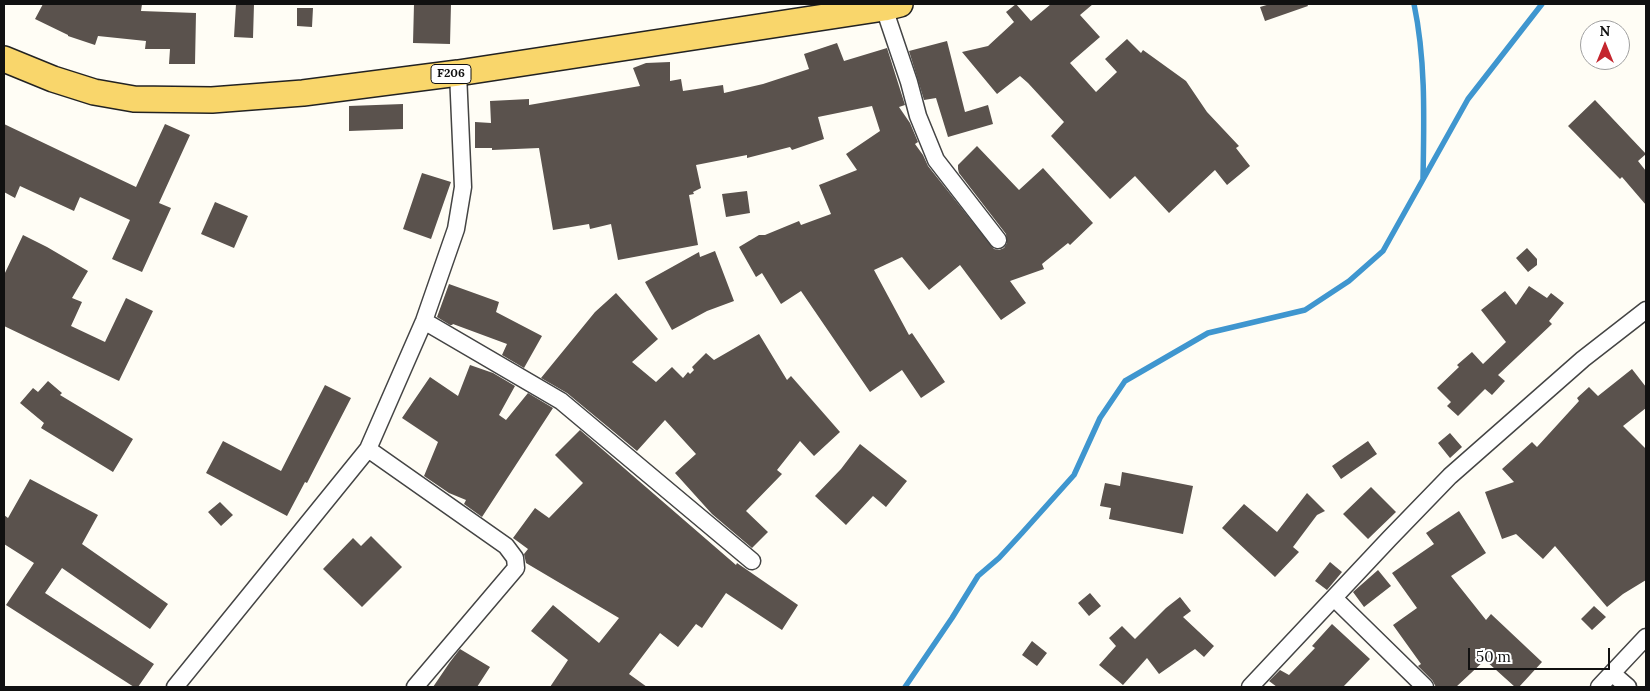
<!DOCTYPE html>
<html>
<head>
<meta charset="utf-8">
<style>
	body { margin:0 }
	#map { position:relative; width:1650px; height:691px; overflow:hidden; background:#fffdf5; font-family:Lora,serif }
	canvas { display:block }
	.frame { position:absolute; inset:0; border:5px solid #111; pointer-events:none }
	.north { position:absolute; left:1580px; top:20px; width:50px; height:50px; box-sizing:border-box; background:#fff; border:1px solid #a0a0a0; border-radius:50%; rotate:0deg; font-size:14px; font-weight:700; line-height:20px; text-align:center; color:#111 }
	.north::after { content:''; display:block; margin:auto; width:18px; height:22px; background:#c4262e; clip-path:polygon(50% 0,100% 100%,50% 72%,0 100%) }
	.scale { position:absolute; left:1468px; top:648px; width:142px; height:22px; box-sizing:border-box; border:2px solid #111; border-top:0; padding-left:6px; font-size:15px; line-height:18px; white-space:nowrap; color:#111; -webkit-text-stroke:4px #fff; paint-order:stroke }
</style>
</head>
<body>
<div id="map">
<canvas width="1650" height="691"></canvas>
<div class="frame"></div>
<div class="north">N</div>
<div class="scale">50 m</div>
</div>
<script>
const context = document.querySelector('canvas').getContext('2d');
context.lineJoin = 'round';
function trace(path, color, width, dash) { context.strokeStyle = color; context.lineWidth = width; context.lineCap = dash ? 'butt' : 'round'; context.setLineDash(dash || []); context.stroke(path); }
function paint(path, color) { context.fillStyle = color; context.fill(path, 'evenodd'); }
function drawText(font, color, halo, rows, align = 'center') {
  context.font = font + ' Lora,serif'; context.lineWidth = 5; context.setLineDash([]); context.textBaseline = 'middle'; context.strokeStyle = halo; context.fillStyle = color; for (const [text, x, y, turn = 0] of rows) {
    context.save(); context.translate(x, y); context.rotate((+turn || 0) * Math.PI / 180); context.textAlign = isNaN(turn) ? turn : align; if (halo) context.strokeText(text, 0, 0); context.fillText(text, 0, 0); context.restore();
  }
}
trace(new Path2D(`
	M1414 4C1426 61 1424 120 1423 179
	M905 687 952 618 978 576 999 558 1022 533 1074 475 1100 418 1125 381 1208 333 1305 310 1349 281 1383 251 1468 99 1542 4`), '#3f96cf', 5.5);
paint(new Path2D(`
	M43 4H142L141 11 196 13 195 64H169L170 49H145L146 41 98 36 95 45 68 36V35L35 19Z
	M236 4H254L253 38 234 37Z
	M414 4H451L450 44 413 43Z
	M1016 4 1031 21 1051 4H1093L1080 15 1100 37 1070 63 1096 92 1117 72 1105 59 1127 39 1141 53 1143 50 1186 81 1207 112 1239 146 1236 148 1250 166 1227 185 1215 170 1169 213 1135 176 1110 199 1051 136 1064 122 1028 83 1020 76 997 94 962 52 988 46 1014 22 1006 12Z
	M1270 4H1307L1308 6 1265 21 1260 7Z
	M297 8H313L312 27 297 26Z
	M947 41 965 112 988 105 993 124 948 137 936 98 924 100 909 51Z
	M837 43 844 61 887 48 905 105 899 107 910 123 918 142 915 144 923 155 928 166 994 249 999 250 1004 248 1007 243 1006 234 959 173 958 169V165L977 146 1019 190 1043 168 1093 223 1070 245 1068 243 1042 264 1044 269 1010 281 1026 303 1001 320 960 265 929 290 902 257 874 270 909 335 912 333 945 382 921 398 902 370 870 392 801 291 781 304 762 273 756 277 739 247 759 235H765L799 221 801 225 831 214 819 185 857 170 846 154 880 131 872 106 818 117 824 139 792 150 790 147 747 158V155L696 165 701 188 693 192 694 194 689 195 698 245 618 260 611 224 590 229 589 224 553 230 539 148 492 150V148H475V122L491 123 490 101 529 99V105L640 86 633 68 646 63 670 62V81L681 79 683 91 723 85 724 93 763 84 809 69 804 54Z
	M1595 100 1646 154 1638 161 1646 171V205L1622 177 1620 179 1568 126Z
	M403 104V129L349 131V106Z
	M4 124 136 187 165 124 190 135 159 203 171 208 142 272 112 259 130 220 80 197 74 211 20 186 15 198 4 192Z
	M422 173 451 182 431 239 403 229Z
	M747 191 750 213 726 217 722 194Z
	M215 202 248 216 234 248 201 234Z
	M23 235 47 247 88 271 72 298 82 302 71 326 105 342 126 298 153 311 119 381 4 326V275Z
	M1527 248 1537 259V265L1528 272 1516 258Z
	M715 251 734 301 707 311 672 330 645 282 699 252 700 257Z
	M449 284 499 302 496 312 542 336 524 368 502 355 507 344 453 324 452 325H450L437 317Z
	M1529 286 1547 298 1551 293 1564 303 1549 321 1552 324 1498 375 1505 381 1492 395 1485 389 1458 416 1447 406 1451 402 1437 388 1459 367 1457 365 1472 352 1483 364 1506 342 1481 310 1505 291 1516 305Z
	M616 293 658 339 632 362 656 382 672 367 683 378 688 372 690 374 694 370 692 367 706 353 714 360 759 334 787 380 791 376 840 432 814 456 800 441 777 470 782 474 746 511 768 532 752 548 712 514 675 473 696 454 665 420 637 451 567 393 541 378 595 312Z
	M470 365 493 373 515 386 499 415 506 420 528 393 553 408 482 517 464 504 466 500 449 493 424 476 438 442 402 418 430 377 458 396Z
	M1632 369 1646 387V408L1623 426 1646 449V580L1623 594 1607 607 1555 546 1543 559 1516 534 1502 539 1485 492 1514 482 1502 469 1532 442 1537 447 1579 401 1577 398 1589 387 1598 396Z
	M48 381 62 393 60 395 133 439 113 472 41 428 44 423 20 403 33 388 38 392Z
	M325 385 351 398 307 483 305 482 287 516 206 473 223 441 281 471Z
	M580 430 736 565 737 563 798 605 782 630 726 593 702 628 696 624 678 647 660 633 629 674 647 687H550L568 660 531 631 553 605 599 643 619 618 526 563 524 554 528 549 513 538 535 508 549 518 583 483 555 455Z
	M1450 433 1462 447 1450 458 1438 443Z
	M1368 441 1377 454 1341 479 1332 466Z
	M860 444 907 481 886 507 873 496 846 525 815 496 841 469Z
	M1122 472 1193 486 1183 534 1109 519 1111 508 1100 506 1105 483 1120 486Z
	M30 479 98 515 82 544 168 604 150 629 62 568 45 593 154 664 138 687H134L6 605 34 563 4 544V515L8 518Z
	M1371 487 1396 512 1368 539 1343 514Z
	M1307 493 1325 511 1317 515 1293 547 1299 552 1275 577 1222 528 1244 504 1277 532Z
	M220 502 233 515 221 526 208 512Z
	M1459 511 1486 553 1451 576 1486 620 1491 614 1542 662 1519 687H1515L1485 660 1456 687H1436L1432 680 1418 666 1421 664 1393 625 1417 608 1392 573 1434 544 1426 533Z
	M371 536 402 567 362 607 323 569 353 538 361 546Z
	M1330 562 1342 572 1327 590 1315 581Z
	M1378 570 1391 586 1364 607 1353 592Z
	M1090 593 1101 606 1089 616 1078 603Z
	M1180 597 1191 611 1183 617 1214 646 1204 657 1195 649 1159 674 1147 658 1123 685 1099 665 1116 646 1109 638 1122 626 1135 639 1166 608Z
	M1594 606 1606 617 1592 630 1581 619Z
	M1332 624 1370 659 1343 687H1277L1269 681 1280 670 1289 675 1315 648 1312 646Z
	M1032 641 1047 653 1037 666 1022 655Z
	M460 649 490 667 477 687H433L450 662Z`), '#5a524d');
const street = new Path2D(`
	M884 8 909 82 918 116 936 160 998 240
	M424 321 561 401 752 561
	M368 449 506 546 515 558 516 568 415 687
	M1334 598 1425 687
	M1613 674 1628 687
	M175 687 368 449 424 321 456 229 463 187 458 73
	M1250 687 1389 539 1450 476 1583 359 1646 310
	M1599 687 1646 637`);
const primary = new Path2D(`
	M4 59 53 79 94 92 134 99 212 100 303 93 458 73 884 8 900 4`);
trace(street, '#444', 19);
trace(primary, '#222', 28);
trace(street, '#fff', 16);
trace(primary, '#f9d66b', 25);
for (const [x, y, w] of [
	[451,74,40]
]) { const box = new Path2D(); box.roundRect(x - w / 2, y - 9.5, w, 19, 4); context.fillStyle = '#fff'; context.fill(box); trace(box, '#111', 1); }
drawText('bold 12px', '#111', null, [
	["F206",451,74]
]);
</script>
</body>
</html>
